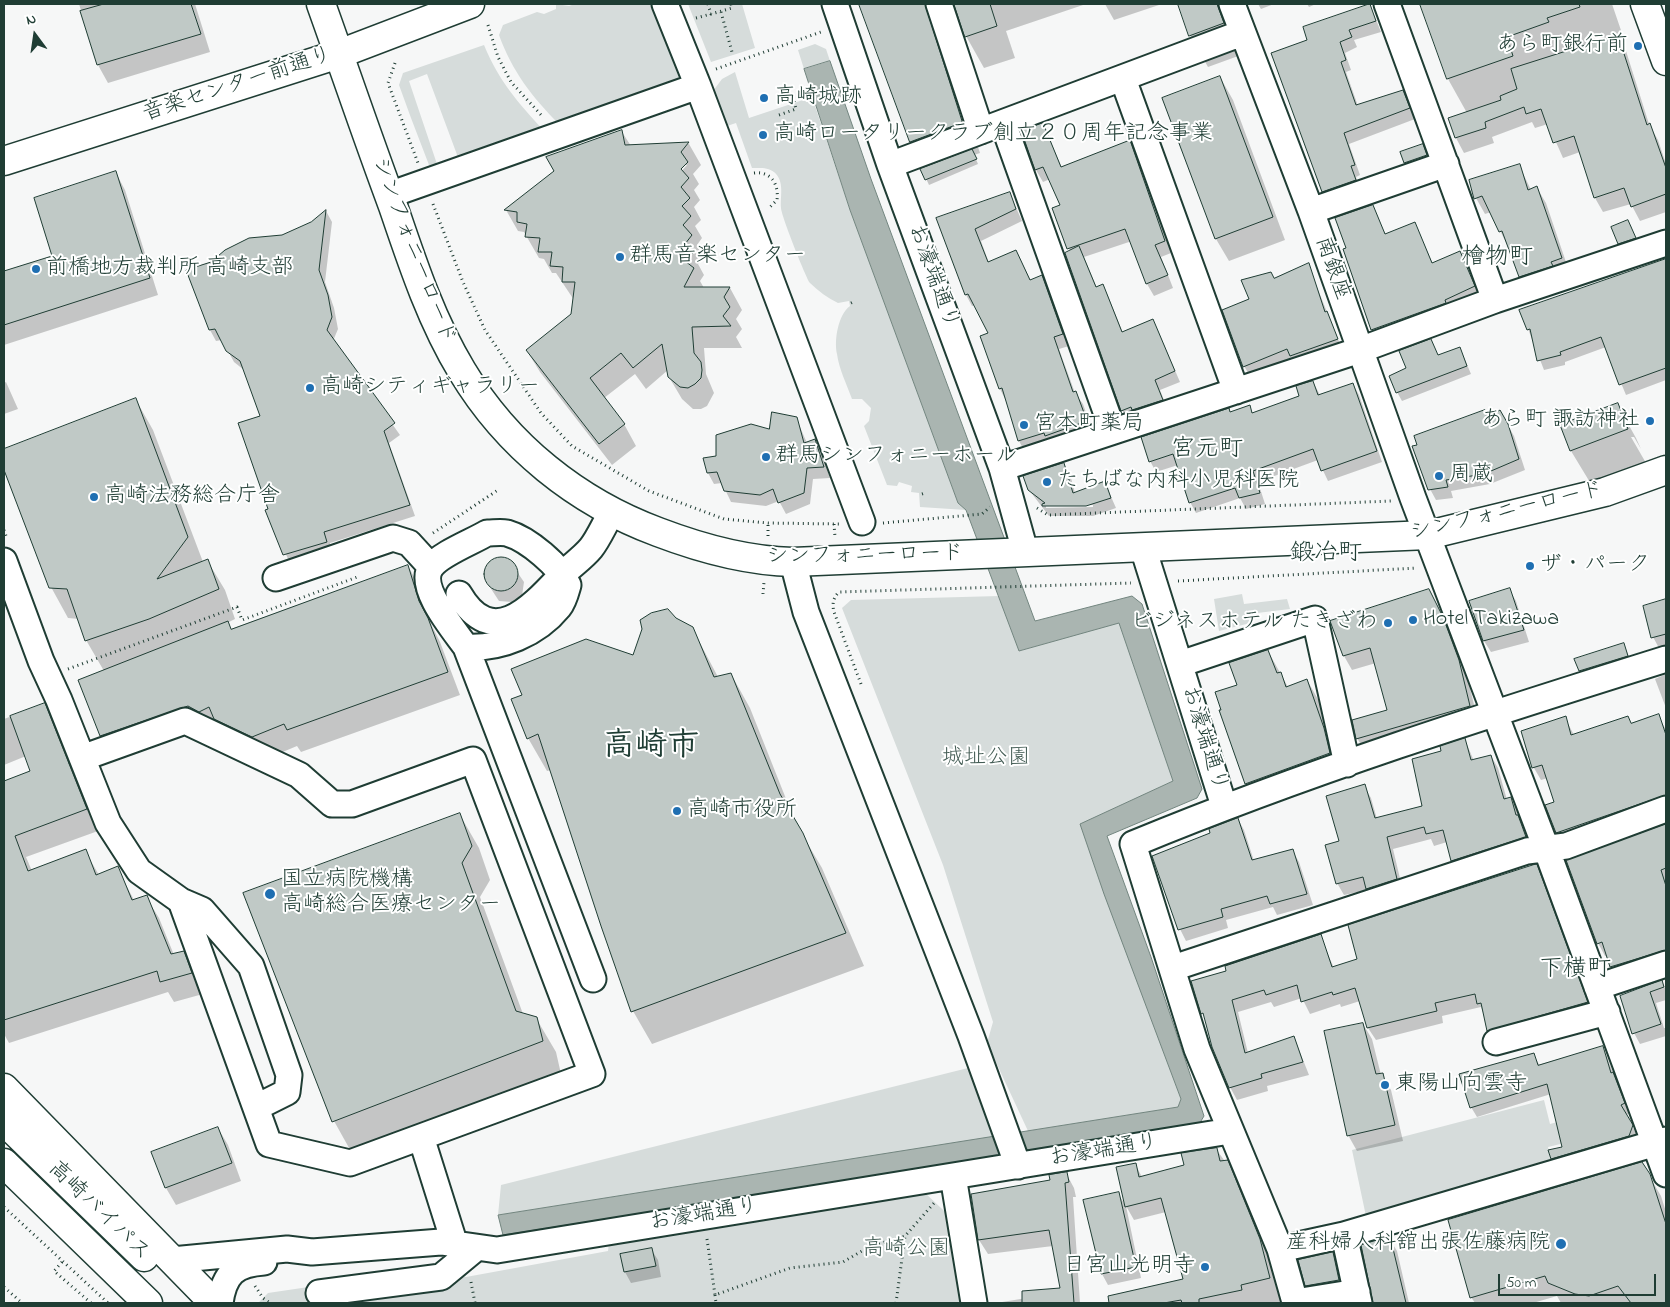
<!DOCTYPE html>
<html>
<head>
<meta charset="utf-8">
<style>
	body { margin:0 }
	#map { position:relative; width:1670px; height:1307px; overflow:hidden; background:#f6f7f7; font-family:"Indie Flower",sans-serif }
	canvas { display:block }
	.frame { position:absolute; inset:0; border:5px solid #1f3d34; pointer-events:none }
	.north { position:absolute; left:10px; top:10px; width:50px; height:50px; -webkit-text-stroke:4px #fff; paint-order:stroke; rotate:346deg; font-size:14px; font-weight:700; line-height:20px; text-align:center; color:#1f3d34 }
	.north::after { content:''; display:block; margin:auto; width:18px; height:22px; background:#1f3d34; clip-path:polygon(50% 0,100% 100%,50% 72%,0 100%) }
	.scale { position:absolute; left:1498px; top:1274px; width:158px; height:22px; box-sizing:border-box; border:2px solid #1f3d34; border-top:0; padding-left:6px; font-size:15px; line-height:18px; white-space:nowrap; color:#1f3d34; -webkit-text-stroke:4px #fff; paint-order:stroke }
</style>
</head>
<body>
<div id="map">
<canvas width="1670" height="1307"></canvas>
<div class="frame"></div>
<div class="north">N</div>
<div class="scale">50 m</div>
</div>
<script>
const context = document.querySelector('canvas').getContext('2d');
context.lineJoin = 'round';
function paint(path, color) { context.fillStyle = color; context.fill(path, 'evenodd'); }
function trace(path, color, width, dash) { context.strokeStyle = color; context.lineWidth = width; context.lineCap = dash ? 'butt' : 'round'; context.setLineDash(dash || []); context.stroke(path); }
function drawText(font, color, halo, rows, align = 'center') {
  context.font = font + ' "Indie Flower","Klee One",sans-serif'; context.lineWidth = 4; context.setLineDash([]); context.textBaseline = 'middle'; context.strokeStyle = halo; context.fillStyle = color; for (const [text, x, y, turn = 0] of rows) {
    context.save(); context.translate(x, y); context.rotate((+turn || 0) * Math.PI / 180); context.textAlign = isNaN(turn) ? turn : align; if (halo) context.strokeText(text, 0, 0); context.fillText(text, 0, 0); context.restore();
  }
}
paint(new Path2D(`
	M556 4 569 6 575 4H654L683 78 559 124C532 97 512 71 499 35L503 25 537 12 544 14 556 9Z
	M688 4H742L755 48 711 62Z
	M815 44 826 49 830 61 804 69 798 50Z
	M484 45C500 83 517 101 544 131L459 160 427 74 409 81 440 173 429 165 411 118 399 85 403 73Z
	M735 72 749 118 812 97 850 210 958 503 966 510 920 507 919 493 911 492 912 486 899 482 897 486 887 485 864 426 869 421 871 408 862 399H852C847 385 839 369 837 354 834 340 838 315 850 306L849 301 838 303C828 298 818 291 810 283 806 278 781 215 781 208 780 196 785 181 774 172 768 167 759 168 752 168L736 123 724 127 713 91 722 79Z
	M1242 594 1244 604 1287 599 1290 609 1249 614 1250 623 1219 631 1214 599Z
	M999 596 1020 651 1119 622 1173 781 1081 824 1181 1099 1178 1107 1028 1131 987 1043 993 1022 943 865 842 608 851 600Z
	M972 1067 999 1136 498 1215 501 1185Z
	M1544 1100 1550 1124 1576 1117 1581 1139 1548 1147 1552 1166 1367 1221 1352 1150Z
	M924 1192 957 1223 969 1303H258L268 1293 437 1268 466 1277 608 1251 609 1242Z`), '#d6dcdb');
const water = new Path2D(`
	M830 61 871 179 1035 621 1132 596 1142 604 1202 789 1197 798 1107 836 1151 957 1204 1116 1198 1126 503 1235 498 1215 1178 1107 1181 1099 1104 894 1080 824 1173 781 1119 623 1019 651 966 510 958 503 850 210 804 69Z`);
paint(water, '#aab5b1');
trace(water, '#72857f', 1);
paint(new Path2D(`
	M79 4H195L210 52 108 83 98 65Z
	M860 4H1086L1006 31 1015 58 984 68 966 36 961 21 953 22 943 42 980 153 974 155 978 164 929 185 922 170 927 168 911 142Z
	M1105 4H1162L1114 20Z
	M1179 4H1223L1241 55 1208 67 1190 35Z
	M1258 4H1274L1261 9Z
	M1307 4H1316L1309 7Z
	M1421 4H1612L1625 42 1621 43 1626 51 1649 124 1658 140 1666 164V212L1640 221 1631 204 1603 212 1595 198 1580 152 1563 158 1548 124 1535 128 1532 122 1492 137 1494 143 1464 153 1456 138 1449 119 1467 113 1448 79Z
	M1370 5 1381 32 1354 40 1357 47 1345 53 1351 70 1346 72 1358 106 1402 91 1415 119 1349 144 1360 175 1356 177 1361 191 1329 202 1323 192 1309 41Z
	M1220 77 1233 100 1285 240 1229 261 1216 239 1164 98Z
	M1043 124 1062 168 1129 142 1136 154 1171 253 1161 257 1173 288 1154 296 1147 284 1132 241 1084 257 1097 288 1103 286 1108 296 1123 333 1153 321 1158 331 1180 382 1160 390 1168 410 1128 420 1122 410 1069 248 1062 206 1050 179 1043 182 1036 170 1024 136Z
	M622 132 631 146 689 144 701 165 693 174 699 184 694 190 700 200 694 207 701 220 695 226 702 238 697 245 703 257 698 264 704 275 700 281 704 288H730L742 310 736 319 742 329 736 337 742 348H704L706 374 714 393 707 406 701 409H693L682 399 669 377 668 370 646 389 635 374 604 398 624 424 636 446 612 465 540 372 527 351 572 314 574 300 556 273H552L544 259 539 258 524 232 518 231 506 210ZM683 165H687L678 175Z
	M1425 151 1429 161 1408 168 1402 153Z
	M1519 165 1531 190 1537 188 1546 203 1570 274 1530 292 1491 212 1485 214 1476 198Z
	M116 173 125 190 158 295 4 345V273L54 256Z
	M1010 194 1022 221 981 241 989 263 1016 251 1031 281 1042 277 1048 288 1069 346 1059 349 1075 393 1083 404 1093 433 1025 452 1019 441 1006 401 1000 389 981 337 990 334 975 305 972 306 966 295 938 219Z
	M1372 206 1386 235 1415 224 1433 264 1460 252 1480 297 1378 339 1372 329 1348 248Z
	M326 211 332 222 325 282 334 308 338 329 333 341 400 435 389 443 415 516 330 543 332 553 291 566 267 510 270 509 262 417 244 370 234 362 222 340 216 341 210 330 283 236 311 224Z
	M1631 226 1637 243 1623 248 1620 243Z
	M1666 260V380L1626 395 1606 347 1565 362V365L1544 370 1521 311Z
	M1308 265 1342 349 1297 365 1293 359 1250 376 1244 366 1274 279Z
	M1431 340 1438 356 1460 348 1471 374 1402 401 1397 392 1408 369Z
	M6 382 18 409 4 414V383Z
	M1313 382 1320 395 1353 384 1359 395 1382 462 1328 481 1318 460 1258 482 1265 504 1246 509 1240 498 1196 513 1190 502 1178 465 1156 472 1150 461 1231 413 1249 407 1253 414 1301 397Z
	M136 400 153 430 203 562 207 560 225 590 235 619 227 623 231 630 408 566 421 589 432 626 440 642 460 695 301 752 297 746 266 759 194 730 114 758 101 736 79 681 104 671 86 640 79 619 68 618 51 587 4 467V450Z
	M1617 404 1636 438 1641 449 1634 437H1631L1646 463 1591 484 1571 451 1562 426Z
	M1484 412 1488 419 1500 412 1514 436 1525 470 1490 484 1451 491 1453 498 1436 500 1430 489 1419 446Z
	M796 418 807 443 815 440 821 451 830 478 813 479 810 504 786 514 779 501 766 506 731 502 722 483 714 484 708 473 717 457Z
	M1064 464 1070 474 1075 493 1105 483 1116 508 1093 516H1049L1029 490ZM1046 505H1093V507L1046 508Z
	M497 558 509 560 524 582 522 596 512 602 499 601 484 578 486 566Z
	M1509 589 1516 601 1529 642 1491 652 1484 641 1470 602Z
	M1666 601V646L1659 648 1653 637 1644 607Z
	M1437 606 1451 633 1467 676 1478 721 1366 753 1357 738 1389 711 1376 663 1352 670 1344 656Z
	M675 619 692 628 718 677 731 674 750 708 796 824 822 868 864 966 652 1044 633 1011 551 770 547 771 528 738 634 656Z
	M1624 644 1633 667 1586 682 1576 660Z
	M1268 651 1288 687 1307 680 1319 701 1341 775 1259 805 1246 784 1220 711Z
	M1666 674V708L1655 679Z
	M44 704 56 726 98 831 26 857 32 871 85 851 99 875 117 868 134 900 146 897 159 918 174 955 183 952 195 973 203 994 174 1002 168 992 9 1043 4 1034V782L32 772 26 756 4 765V719Z
	M1658 715 1666 730V809L1564 845 1557 832 1556 803 1548 778 1541 780 1534 768 1522 732 1565 718 1574 735 1628 717 1632 724Z
	M1465 740 1474 761 1491 756 1498 768 1507 800 1511 799 1518 811 1532 849 1459 873 1452 861 1447 842 1434 846 1431 839 1393 849 1403 891 1374 901 1367 890 1344 895 1337 883 1341 842 1364 786 1371 798 1377 819 1424 807 1443 752Z
	M460 815 479 848 490 880 480 897 523 1014 536 1018 556 1052 561 1074 353 1155 334 1121Z
	M1238 819 1244 830 1254 861 1292 850 1299 862 1313 905 1277 915 1273 907 1226 920 1228 928 1186 941 1180 929 1211 834Z
	M1666 826V964L1619 980 1607 956H1605L1598 943 1568 861Z
	M1536 866 1543 878 1594 1015 1496 1043 1489 1030 1481 1007 1442 1016 1443 1023 1376 1040 1368 1028 1360 1001 1341 1007 1340 1004 1310 1014 1302 998 1274 1007 1271 1002 1238 1012 1248 1053 1294 1037 1309 1075 1267 1086 1268 1091 1237 1100 1230 1087 1193 982 1228 971 1320 936 1334 968 1358 960Z
	M1662 982 1666 990V1000L1656 1003 1664 1028H1666V1036L1640 1044 1634 1033 1621 997Z
	M1363 1024 1372 1039 1381 1075 1391 1090 1403 1141 1357 1151 1348 1135Z
	M1603 1047 1629 1114 1625 1115 1638 1136 1558 1168 1553 1158 1563 1148 1551 1094 1477 1117 1471 1107 1533 1054 1540 1066Z
	M218 1128 228 1145 241 1181 176 1205 166 1188 153 1153Z
	M1216 1149 1235 1175 1267 1253 1284 1303H1138L1135 1291 1185 1280 1166 1212 1134 1220 1126 1206 1141 1278 1108 1285 1102 1274 1118 1193 1125 1205 1135 1164 1142 1177 1186 1166Z
	M1066 1173 1074 1188 1076 1197H1073L1080 1303H996L1051 1294 1062 1289 1053 1246 988 1254 979 1240 1052 1181Z
	M1648 1174 1661 1196 1666 1212V1303H1561L1557 1296 1533 1303H1475L1471 1297Z
	M1389 1238 1397 1251 1409 1303H1373L1362 1246Z
	M651 1249 658 1260 661 1277 631 1283 625 1272 622 1255Z
	M1332 1254 1342 1271 1348 1297 1316 1302 1307 1285Z`), '#0003');
const building = new Path2D(`
	M104 4H191L201 34 97 65 80 11Z
	M859 4H925L962 121 961 123 910 142Z
	M954 4H990L997 26 965 37Z
	M1178 4H1217L1224 23 1189 36Z
	M1370 4 1376 21 1349 30 1352 37 1340 42 1346 60 1341 62 1356 105 1403 90 1410 108 1344 133 1355 165 1351 166 1356 180 1322 192 1271 53 1307 40 1303 27Z
	M1420 4H1579L1580 7 1547 18 1549 22 1507 37 1513 56 1447 79Z
	M1618 35 1647 125 1650 123 1666 168V194L1631 207 1624 188 1594 198 1574 136 1553 143 1541 109 1526 114 1524 107 1485 122 1486 128 1455 138 1448 118 1501 100 1500 96 1517 89 1511 69Z
	M1220 76 1273 217 1215 239 1162 98Z
	M1043 123 1061 167 1130 140 1165 241 1155 245 1168 275 1146 284 1125 229 1067 249 1052 208 1060 205 1043 167 1035 170 1023 136 1024 130Z
	M622 130 625 145 689 142 681 152 688 162 681 169 689 178 681 187 690 198 682 206 691 216 683 225 692 235 685 244 693 253 685 261 694 268 684 287H730L724 297 730 307 723 316 731 326 692 327 694 353 701 362 702 370 701 378 695 384 688 388 680 387 668 377 662 344 633 368 621 353 590 378 625 424 599 444 526 350 571 314 575 282H562L563 267 550 266 552 252H538L540 238 525 237 527 224 517 222V212L504 210 554 171 546 157Z
	M1423 144 1427 155 1404 163 1400 152Z
	M972 149 977 159 925 180 920 169Z
	M1520 164 1528 190 1537 186 1562 258 1551 262 1553 266 1519 277 1502 231 1499 232 1482 196 1474 199 1469 180Z
	M116 171 150 278 4 325V271L52 256 34 198Z
	M1010 192 1016 209 975 229 988 262 1016 250 1030 280 1042 275 1063 334 1054 337 1073 392 1076 391 1087 421 1045 436 1044 433 1018 441 1002 388 999 389 980 336 988 333 968 294 965 295 936 218Z
	M1373 205 1385 234 1415 222 1432 263 1460 251 1475 286 1445 300 1446 303 1371 330 1343 249 1346 248 1335 218Z
	M326 210 319 270 328 295 332 317 327 330 395 423 384 431 410 505 324 532 327 542 283 555 265 510 268 509 238 423 260 416 240 361 226 351 215 329 209 330 186 270 211 262 225 250 249 238 282 235 311 222Z
	M1628 220 1636 238 1618 244 1611 227Z
	M1079 246 1096 287 1103 284 1122 332 1153 319 1175 371 1155 380 1163 400 1132 410 1131 407 1121 411 1065 253Z
	M1666 259V368L1619 385 1601 337 1560 352 1561 355 1537 361 1530 329 1527 330 1519 310Z
	M1309 263 1325 312 1327 311 1338 339 1290 356 1287 349 1243 367 1222 310 1249 299 1241 280 1271 272 1274 278Z
	M1431 339 1438 355 1460 347 1467 366 1396 393 1389 376 1406 368 1399 351Z
	M1313 381 1318 395 1353 383 1377 451 1321 471 1313 449 1253 471 1260 493 1239 498 1235 488 1189 503 1173 454 1149 462 1141 437 1229 408 1230 412 1250 405 1252 413 1299 396 1296 386Z
	M136 398 188 537 157 579 208 559 219 589 149 619 85 641 67 589 49 588 4 470V449Z
	M1618 403 1628 429 1570 451 1560 425Z
	M1485 410 1487 418 1500 410 1508 424 1519 459 1484 474 1446 480 1448 487 1428 490 1412 446 1417 445 1414 436Z
	M772 412 797 417 804 443 815 439 824 467 807 468 804 493 778 503 773 489 760 495 724 491 717 472 707 473 703 458 716 456V435L751 424 769 429Z
	M1064 463 1073 493 1105 481 1111 498 1086 506H1042V504L1045 503 1028 490 1023 476Z
	M484 574a17 17 0 1 1 34 0a17 17 0 1 1-34 0Z
	M408 565 419 601 428 618 448 672 287 730 284 724 252 737 214 719 209 707 199 712 188 706 100 736 78 680 228 621 231 629Z
	M1510 588 1524 630 1483 641 1469 601Z
	M1429 589 1443 617 1459 660 1470 706 1356 739 1352 720 1387 710 1370 648 1343 656 1330 621Z
	M1666 599V634L1651 638 1643 606Z
	M668 609 676 618 693 627 714 677 731 673 780 794 803 833 846 933 631 1012 601 926 538 734 527 739 511 699 522 695 511 669 586 639 633 655 642 629 640 620 651 613Z
	M1624 643 1628 656 1579 671 1574 659Z
	M1268 650 1277 673 1281 672 1286 687 1307 679 1324 728 1330 753 1245 784 1219 710H1221L1215 692 1237 685 1229 663Z
	M45 703 87 809 15 836 28 871 86 849 96 875 118 866 132 900 147 895 171 954 184 951 192 973 160 982 157 971 4 1020V781L30 771 10 716Z
	M1659 714 1666 735V795L1556 833 1545 805 1554 802 1542 765 1532 768 1521 731 1566 716 1571 735 1628 716 1631 723Z
	M1465 738 1471 760 1491 755 1504 799 1511 797 1516 815H1518L1526 837 1451 861 1443 830 1426 834 1424 827 1387 837 1397 879 1366 889 1363 877 1336 884 1325 845 1339 841 1326 796 1365 784 1375 818 1422 806 1412 759 1441 751 1440 746Z
	M460 813 472 846 462 863 516 1011 537 1017 543 1041 332 1122 243 893Z
	M1238 818 1252 860 1293 849 1307 894 1270 904 1267 896 1221 909 1223 917 1178 930 1152 856 1210 833 1209 829Z
	M1666 824V868L1661 870 1666 886V950L1610 967 1602 942 1597 944 1566 860Z
	M1537 864 1588 1002 1487 1031 1481 1003 1477 1004 1475 994 1435 1003 1437 1011 1367 1028 1355 988 1333 995 1332 992 1301 1002 1297 985 1266 995 1264 990 1232 1000 1245 1053 1294 1036 1303 1062 1261 1074 1262 1078 1229 1088 1212 1047 1203 1013 1201 1014 1191 981 1226 971 1225 966 1321 934 1332 967 1357 959 1348 925Z
	M1662 980 1664 987 1650 992 1661 1024 1632 1034 1620 996Z
	M1363 1023 1376 1074 1383 1073 1395 1125 1347 1136 1324 1031Z
	M1603 1046 1611 1073 1613 1072 1625 1103 1621 1105 1633 1125 1629 1136 1551 1159 1548 1150 1562 1147 1547 1084 1470 1108 1459 1074 1534 1053 1538 1065Z
	M218 1127 232 1163 165 1188 151 1152Z
	M1217 1148 1220 1161 1228 1160 1260 1239 1270 1278 1241 1285 1242 1290 1199 1299V1303H1182L1181 1300 1164 1303H1109L1108 1296 1183 1279 1161 1198 1125 1207 1116 1167 1136 1163 1139 1177 1184 1165 1181 1153Z
	M1642 1162 1650 1174 1666 1224V1303H1631L1618 1286 1589 1296 1575 1294 1548 1283 1545 1276 1470 1298 1448 1220Z
	M1067 1172 1069 1182 1065 1183 1074 1303H1022V1291L1060 1288 1049 1230 978 1240 971 1194 1050 1180 1049 1175Z
	M1119 1192 1136 1267 1101 1274 1083 1200Z
	M1390 1236 1406 1303H1373L1361 1245Z
	M652 1248 656 1266 624 1272 620 1254Z
	M1333 1252 1339 1280 1305 1286 1298 1260Z`);
paint(building, '#c0c9c6');
trace(building, '#1f3d34', 1);
const minor = new Path2D(`
	M665 4 698 86 862 522
	M835 4 890 165 1002 468 1025 551
	M939 4 981 131
	M1232 4 1311 211 1413 498 1546 848 1666 1174
	M1387 4 1495 300
	M1123 79 1236 391
	M1003 123 1113 431
	M890 165 1242 33
	M389 195 698 86
	M1311 211 1446 164
	M1002 468 1360 350 1495 300 1666 243
	M487 533C493 533 501 532 507 533 528 539 560 566 568 585 566 592 564 601 559 607 537 634 501 649 466 647 454 630 417 587 431 567 440 554 474 541 487 533Z
	M1143 548 1224 806
	M4 561 41 661 59 700 108 823 139 871 181 901 202 910 251 966 289 1075 287 1092 257 1107
	M793 562 806 612 971 1036 1018 1166
	M276 578 393 538 409 543 431 567
	M459 594C492 650 530 609 560 577 569 567 582 559 591 548 599 538 605 523 612 512
	M466 647 593 979
	M1666 659C1487 715 1307 772 1133 844L1197 1049 1280 1249 1344 1235 1666 1140
	M1180 664 1315 619 1347 764
	M82 758 185 721 299 775 332 804H352L473 760 592 1074 350 1163 269 1144 181 901
	M1173 968 1527 851 1566 846 1666 809
	M1597 987 1666 964
	M1496 1042 1607 1012
	M421 1137 455 1245
	M953 1176 974 1303
	M1344 1235 1359 1303
	M1280 1249 1295 1302 1357 1292
	M172 1260 287 1249 312 1252 441 1242 497 1250 1230 1131
	M319 1293 441 1277 476 1248
	M220 1303C224 1274 235 1264 264 1262`);
const major = new Path2D(`
	M321 4C345 71 368 139 393 206 412 262 431 320 462 371 507 446 577 502 658 532 700 548 747 561 793 562L1428 535 1605 492 1666 470
	M1645 4 1666 61
	M4 161 339 54 470 4`);
const highway = new Path2D(`
	M4 1088 214 1303
	M4 1121 144 1257
	M4 1163 148 1303`);
trace(minor, '#1f3d34', 29);
trace(major, '#1f3d34', 31);
trace(highway, '#1f3d34', 31);
trace(new Path2D(`
	M708 4 711 14 732 8 731 4
	M721 12 732 52
	M696 18 711 14
	M488 25 498 57 511 82 543 117
	M395 63 388 83 418 163
	M716 69 821 32
	M779 115 796 109 794 101
	M754 173C771 171 779 184 777 200L768 209
	M433 204 463 282 485 330 541 413 572 446 649 491 724 519 768 523 839 524
	M851 303 853 302
	M922 494 925 493
	M1037 508 1048 515 1391 501
	M883 523 982 514 990 507
	M834 524 835 537
	M4 530 7 539
	M433 533 498 490
	M768 536V523
	M1178 581 1416 568
	M763 594 764 582
	M68 669 237 607 242 620 360 576
	M861 684 834 612C832 604 833 598 839 592L1131 583
	M4 1207 108 1303
	M707 1239 715 1295 790 1268 843 1262 869 1247 905 1236 934 1203
	M62 1262 54 1271 91 1303
	M471 1282 475 1303
	M255 1286 263 1298 270 1303
	M4 1287 22 1303
	M715 1295 716 1303
	M896 1303 905 1236`), '#1f3d34', 3, [1, 4]);
trace(minor, '#fff', 25);
trace(major, '#fff', 28);
trace(highway, '#fff', 28);
for (const [x, y, r, color] of [
	[1638,46,5,"#1f6fb2"],
	[764,98,5,"#1f6fb2"],
	[763,135,5,"#1f6fb2"],
	[620,257,5,"#1f6fb2"],
	[36,269,5,"#1f6fb2"],
	[310,388,5,"#1f6fb2"],
	[1650,421,5,"#1f6fb2"],
	[1024,425,5,"#1f6fb2"],
	[766,457,5,"#1f6fb2"],
	[1439,476,5,"#1f6fb2"],
	[1047,482,5,"#1f6fb2"],
	[94,497,5,"#1f6fb2"],
	[1530,566,5,"#1f6fb2"],
	[1413,620,5,"#1f6fb2"],
	[1388,623,5,"#1f6fb2"],
	[677,811,5,"#1f6fb2"],
	[270,894,6,"#1f6fb2"],
	[1385,1085,5,"#1f6fb2"],
	[1561,1244,6,"#1f6fb2"],
	[1205,1267,5,"#1f6fb2"]
]) { const dot = new Path2D(); dot.arc(x, y, r, 0, 2 * Math.PI); context.fillStyle = color; context.fill(dot); trace(dot, '#fff', 2); }
drawText('22px', '#1f3d34', '#fff', [
	["あら町銀行前",1628,46,"right"],
	["高崎城跡",774,98],
	["高崎ロータリークラブ創立２０周年記念事業",773,135],
	["群馬音楽センター",630,257],
	["前橋地方裁判所 高崎支部",46,269],
	["高崎シティギャラリー",320,388],
	["あら町 諏訪神社",1640,421,"right"],
	["宮本町薬局",1034,425],
	["群馬シンフォニーホール",776,457],
	["周蔵",1449,476],
	["たちばな内科小児科医院",1057,482],
	["高崎法務総合庁舎",104,497],
	["ザ・パーク",1540,566],
	["Hotel Takizawa",1423,620],
	["ビジネスホテル たきざわ",1378,623,"right"],
	["高崎市役所",687,811],
	["国立病院機構",281,881],
	["高崎総合医療センター",281,906],
	["東陽山向雲寺",1395,1085],
	["産科婦人科舘出張佐藤病院",1550,1244,"right"],
	["日宮山光明寺",1195,1267,"right"]
], 'left');
drawText('22px', '#1f3d34', '#fff', [
	["音楽センター前通り",238,86,-18],
	["シンフォニーロード",412,251,69],
	["南銀座",1331,269,71],
	["お濠端通り",932,277,70],
	["シンフォニーロード",1507,513,-13],
	["シンフォニーロード",865,557,-1],
	["お濠端通り",1203,739,73],
	["お濠端通り",1104,1152,-9],
	["高崎バイパス",98,1212,44],
	["お濠端通り",704,1216,-9]
]);
drawText('22px', '#445d55', '#fff', [
	["城址公園",986,759],
	["高崎公園",906,1250]
]);
drawText('24px', '#1f3d34', '#fff', [
	["檜物町",1497,259],
	["宮元町",1207,451],
	["鍛冶町",1326,555],
	["下横町",1575,971]
]);
drawText('bold 32px', '#1f3d34', '#fff', [
	["高崎市",651,749]
]);
</script>
</body>
</html>
